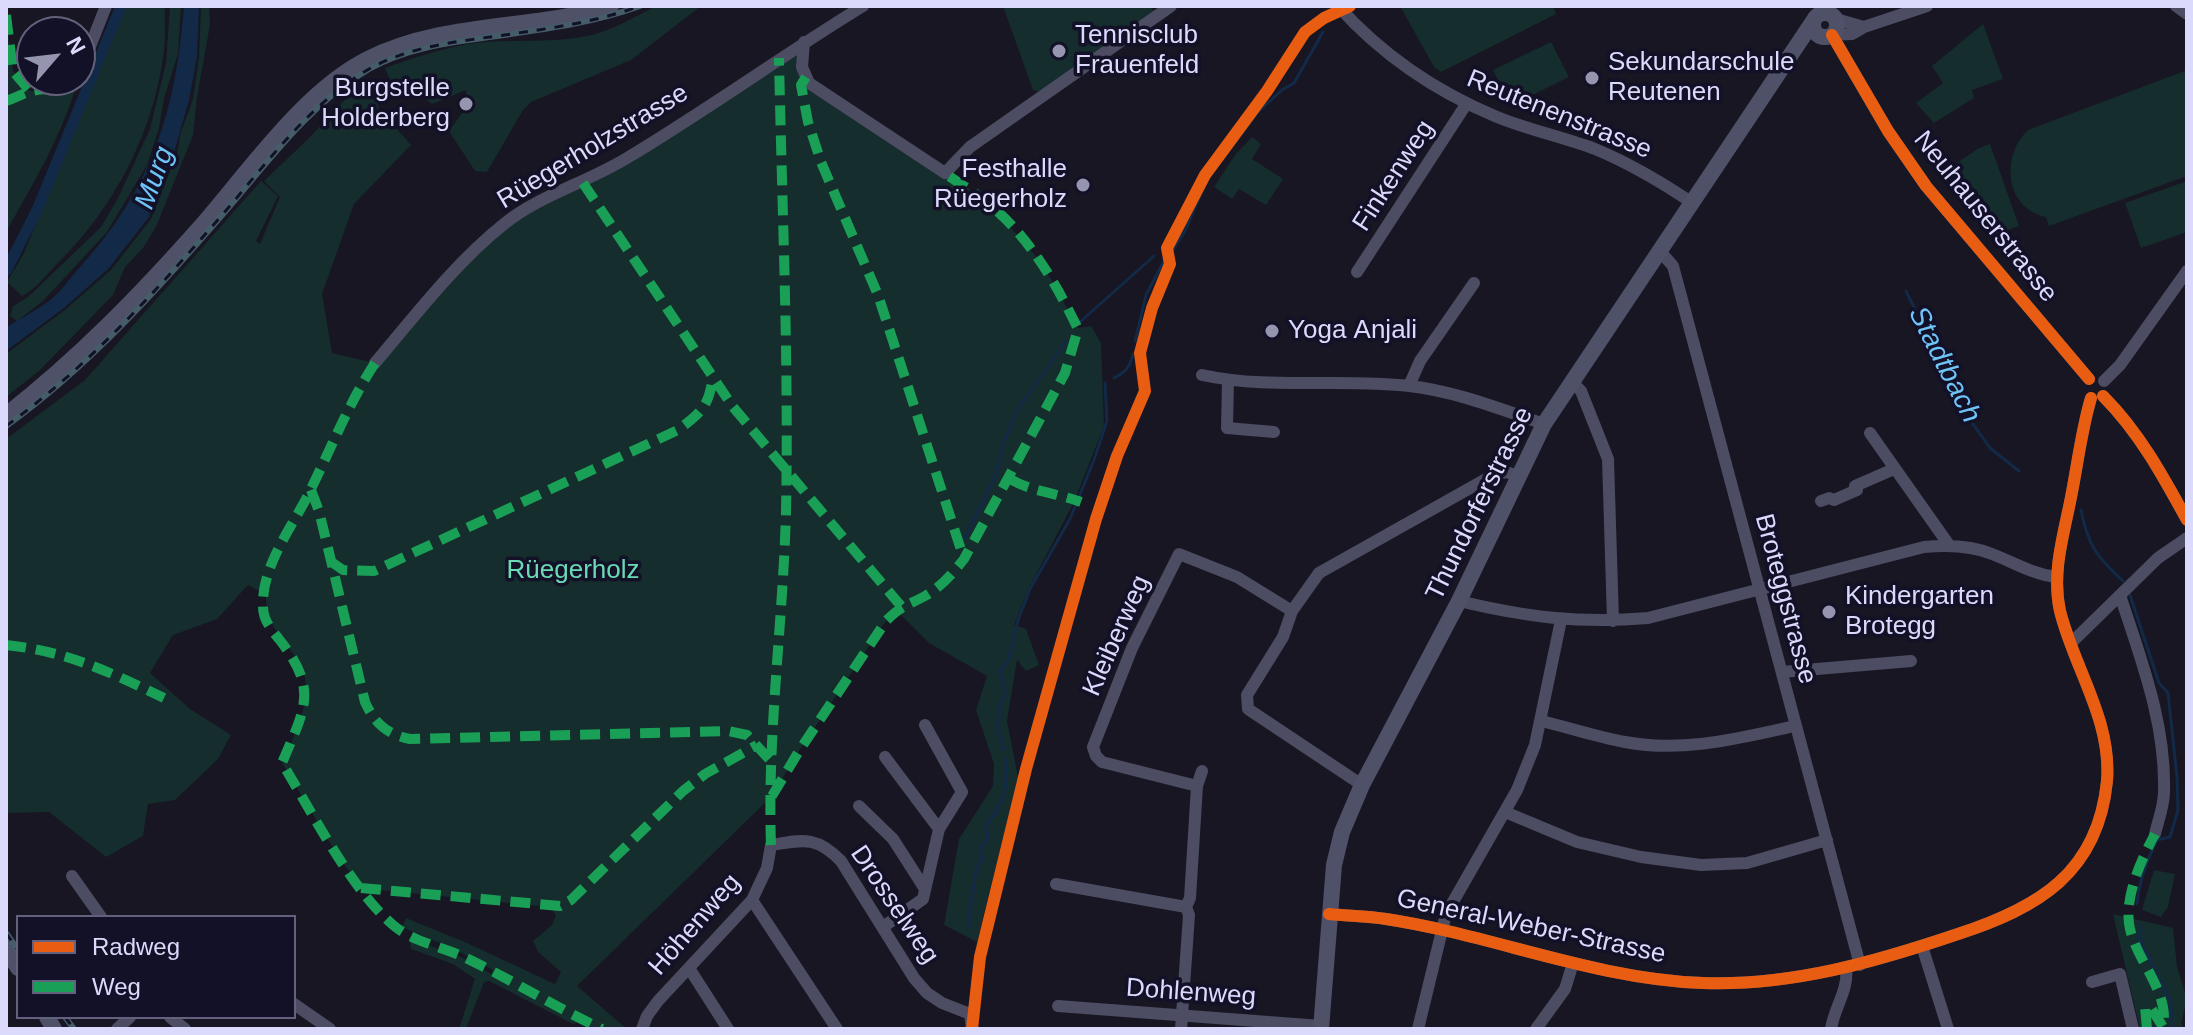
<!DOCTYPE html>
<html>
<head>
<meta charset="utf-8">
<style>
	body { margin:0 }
	#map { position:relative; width:2193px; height:1035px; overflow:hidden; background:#171622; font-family:Helvetica,sans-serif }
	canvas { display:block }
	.frame { position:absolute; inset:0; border:8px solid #dbdafd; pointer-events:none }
	.legend { position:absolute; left:16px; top:915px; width:280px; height:104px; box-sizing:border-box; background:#131127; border:2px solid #63617d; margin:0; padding:10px 14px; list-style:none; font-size:24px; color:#dbdafd }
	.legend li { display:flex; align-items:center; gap:16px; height:40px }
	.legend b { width:40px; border:2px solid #63617d }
	.north { position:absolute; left:16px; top:16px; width:80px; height:80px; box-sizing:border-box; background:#131127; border:2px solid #63617d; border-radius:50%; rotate:62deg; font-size:22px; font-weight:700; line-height:32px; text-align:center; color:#dbdafd }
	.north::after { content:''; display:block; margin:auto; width:28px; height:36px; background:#9695b0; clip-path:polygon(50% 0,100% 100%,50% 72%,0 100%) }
</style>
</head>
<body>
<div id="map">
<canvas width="2193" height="1035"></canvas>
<div class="frame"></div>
<ul class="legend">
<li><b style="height:10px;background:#e95d12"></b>Radweg</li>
<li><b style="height:10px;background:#1a9f57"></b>Weg</li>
</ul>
<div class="north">N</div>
</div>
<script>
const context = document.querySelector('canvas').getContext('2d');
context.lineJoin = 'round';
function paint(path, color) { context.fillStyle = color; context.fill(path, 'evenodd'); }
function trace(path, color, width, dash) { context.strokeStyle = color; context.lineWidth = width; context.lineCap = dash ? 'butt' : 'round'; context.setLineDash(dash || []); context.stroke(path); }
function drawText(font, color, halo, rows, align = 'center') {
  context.font = font + ' Helvetica,sans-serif'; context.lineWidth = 7; context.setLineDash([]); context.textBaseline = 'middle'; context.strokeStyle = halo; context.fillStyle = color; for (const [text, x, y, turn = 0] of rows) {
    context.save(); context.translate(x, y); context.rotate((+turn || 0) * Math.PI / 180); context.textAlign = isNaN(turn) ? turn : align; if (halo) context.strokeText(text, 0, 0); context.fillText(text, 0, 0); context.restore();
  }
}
paint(new Path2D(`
	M126 6H165C164 20 166 35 164 50 155 129 115 207 58 263 47 274 36 289 22 296L7 282 24 253Z
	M170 6H181L178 54 164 98 159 128 147 165 107 232 43 301 17 321 10 316 13 306 28 297 101 227 118 198 150 129 166 63Z
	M201 6H209L210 25 197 97 193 135 156 227 143 248 125 267 113 295 39 371 6 397V354L66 309 111 270 151 219 178 150 180 135 193 99 199 57Z
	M656 6H701L631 60 531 102 523 110 487 172 475 171 449 131 468 105 466 90 432 104C413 90 424 85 394 89L385 68C412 58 440 49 469 44 508 38 548 44 587 36 612 31 634 17 656 6Z
	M1003 6H1150L1154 12 1040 92 1033 90Z
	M1400 6H1553L1556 14 1441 72 1434 67Z
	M6 15 13 71 30 91H50L71 80H78C63 134 33 184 6 232Z
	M1983 24 2003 79 1972 90 1974 98 1934 123 1916 103 1943 83 1932 66Z
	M804 42 806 77 989 203 1042 263 1078 328 1091 326 1101 343 1104 426 1074 502 1028 590 1014 625 1026 629 1039 665 1026 671 1017 660 1007 721 1018 777 977 942 944 925 959 839 993 786 994 764 976 710 987 676 929 643 899 613 886 621 799 751 771 797 577 986 627 1029H588V1025L582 1021 573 1024 489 981 484 982 466 1029H459L475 979 453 964 411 949 409 938 463 958 491 974 493 970 454 949 402 927 406 918 467 943 555 984 561 972 539 953 533 941 552 925 556 915 549 907 361 888 336 853 282 763C294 735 316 697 301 667 287 639 265 629 266 595L248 585 217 619 173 635 150 673 190 709 231 735 218 759 175 800 148 804 143 836 106 857 49 812 6 813V439L85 380 261 181 278 196 256 241 260 244 280 197 264 181 309 138 356 88 375 93 379 109 411 145 354 204 322 294 332 353 375 363 490 235 583 183Z
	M1551 42 1569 77 1510 106 1493 70Z
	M2187 70V176L2049 226 2046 217C2004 208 2001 155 2028 130Z
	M1252 137 1261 144 1252 159 1283 179 1266 205 1239 189 1232 199 1214 187 1235 155Z
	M1990 144 2019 226 1994 235 1946 170 1979 148Z
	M2187 181V232L2141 248 2125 203Z
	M2154 870 2175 874 2168 907 2161 917 2142 910Z
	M2113 914 2173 928 2177 967 2187 999 2181 1023 2184 1029H2140Z`), '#152d2c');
paint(new Path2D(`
	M184 6H199L197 57 189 100 175 149 149 217 109 268 64 308 6 351V327C20 319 35 311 48 302 60 293 70 278 81 266 152 188 176 110 184 6Z`), '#122a47');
trace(new Path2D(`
	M1173 250 1185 231 1207 180 1257 113 1282 90 1294 83 1323 32
	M1906 291 1968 417 1990 448 2019 471
	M1080 322 1154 256
	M1135 341 1146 295 1166 257
	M1114 378C1126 372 1130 367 1133 354
	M2081 510C2088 546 2097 557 2123 581
	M965 538 995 477 1004 442 1017 410 1067 340
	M2130 595 2159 683 2168 693 2177 777 2178 810 2170 837 2157 840C2147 860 2139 881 2137 904
	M1004 750 997 726 1001 713 999 706C1007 691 1006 689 999 672L1008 661 1018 620 1030 589 1070 519 1094 460 1107 421 1105 383
	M2140 926V940L2170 1000 2173 1029
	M968 927 976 870 982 859 980 849 988 838 986 825C1006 801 1007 790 1006 759`), '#122a47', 3);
trace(new Path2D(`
	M6 271 37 210 121 6`), '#122a47', 11);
trace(new Path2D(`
	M1338 6C1382 55 1437 92 1497 117 1529 130 1563 137 1595 149 1629 163 1661 182 1691 202
	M1927 6 1864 27 1852 34 1832 35 1888 131 1926 186 2089 379
	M2176 6 2187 14
	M1836 19 1864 27
	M804 42 802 67 809 83 945 173 970 147 1171 6
	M80 72 106 6
	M1659 250 1673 266 1860 965
	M1357 272 1467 103
	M375 363C414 317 456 262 504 224 540 195 588 182 627 158 707 110 783 55 863 6
	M1202 375C1271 390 1339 378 1409 386 1455 391 1500 409 1544 424
	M1228 381 1227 428 1274 432
	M1571 381 1581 391 1608 459 1613 621
	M2104 381 2120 365 2187 271
	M1409 386 1420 361 1474 283
	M2103 396C2139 432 2163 476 2187 520
	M1870 433 1949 545
	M1821 501 1829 498 1834 500 1857 490 1855 486 1894 469
	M2120 595C2141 660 2166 723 2164 792 2164 806 2158 821 2155 834
	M1459 601C1526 617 1579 624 1648 618L1924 547C1946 545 1970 545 1992 554 2013 562 2032 574 2056 577
	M2071 643 2158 558 2187 538
	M1782 672 1911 661
	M1542 721C1570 728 1597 737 1625 742 1683 753 1740 738 1795 726
	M885 757 939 829
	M1362 785 1248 709 1247 695 1283 637 1292 611 1319 573 1495 474 1507 472 1517 476
	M1197 786 1102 762 1096 756 1093 747 1132 648 1179 554 1237 577 1292 611
	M859 806 893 839 925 889
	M1505 812 1577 842 1641 857 1701 865 1747 863 1827 840
	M72 876 101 917
	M1056 884 1186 907
	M752 900 837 1029
	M1329 914C1347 916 1367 916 1386 919 1492 935 1594 979 1703 983 1792 986 1875 962 1958 934 2038 908 2098 873 2107 781 2112 720 2074 668 2060 611 2051 571 2065 531 2072 492 2078 461 2082 428 2091 398
	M883 927 923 899 939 829 962 792 925 725
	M1922 946 1948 1029
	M689 968 728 1029
	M2092 982 2120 974 2133 1029
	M294 1004 330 1029
	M1058 1006 1321 1026
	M170 1017 185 1029
	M117 1029 130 1017
	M642 1029 647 1016 658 1001 752 900 767 868 771 845C802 840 816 835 841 861L914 978 927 993 942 1003 970 1014 972 1029
	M1181 1029 1189 915 1186 907 1190 898 1197 786 1202 771
	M1418 1029 1446 914 1517 790 1535 745 1561 620
	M1536 1029 1565 989 1573 963
	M1831 1029C1834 1008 1849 989 1846 969`), '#4c4c62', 12);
trace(new Path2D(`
	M1813 25a12 12 0 1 1 24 0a12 12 0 1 1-24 0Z
	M6 415C79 358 141 294 202 225 249 171 304 91 368 59 443 21 532 30 611 6
	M6 949 18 968
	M47 1017 54 1029
	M1321 1029 1334 865 1342 832 1362 785 1459 601 1544 424 1814 20`), '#4f5168', 16);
const rail = new Path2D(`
	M6 426C88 367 157 290 223 214 267 163 309 104 369 69 408 47 454 42 497 36 546 29 593 23 640 6
	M6 933 18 950
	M65 1017 74 1029`);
trace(rail, '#455c69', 6);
trace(rail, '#131127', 3, [9]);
trace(new Path2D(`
	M6 15 13 71 30 91
	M806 77 801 85 808 122 821 162 878 295 964 559
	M6 101C15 98 24 93 32 91 50 87 52 92 71 80
	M583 183 733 407 901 606
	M375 363C349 403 332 446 311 489 294 525 261 565 263 607 263 620 271 629 279 639 319 690 305 708 282 763 312 812 350 888 393 925 413 942 443 947 466 958 512 980 555 1007 602 1029
	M1010 479C1032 492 1057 493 1081 502
	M311 490 319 511 365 702C375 724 387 734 410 739L728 731 747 735 770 760
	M330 561 343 570 374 571 678 430C702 412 709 406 713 376
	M6 645C66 651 110 672 164 698
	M772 796 799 751 886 621C902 605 907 606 925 596 941 587 953 573 964 559L1065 373 1078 329C1056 283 1027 233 986 202 973 191 958 183 945 173
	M771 845C767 734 783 624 786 512 789 361 782 209 779 58
	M361 888 560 906 571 900 683 791 705 774 757 745
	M2147 1029 2145 1007 2151 1008 2163 1027C2170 993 2137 961 2130 929 2123 899 2141 860 2155 834`), '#1a9f57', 10, [20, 10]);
trace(new Path2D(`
	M1832 35 1888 131 1926 186 2089 379
	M2103 396C2139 432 2163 476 2187 520
	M1329 914C1347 916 1367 916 1386 919 1492 935 1594 979 1703 983 1792 986 1875 962 1958 934 2038 908 2098 873 2107 781 2112 720 2074 668 2060 611 2051 571 2065 531 2072 492 2078 461 2082 428 2091 398
	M972 1029 980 957 1026 769 1096 519 1117 456 1145 391 1140 353 1152 308 1170 264 1167 248 1205 175 1267 91 1305 32 1324 18 1350 6`), '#e95d12', 12);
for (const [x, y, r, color] of [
	[1059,51,8,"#9695b0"],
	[1592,78,8,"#9695b0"],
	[466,104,8,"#9695b0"],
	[1083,185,8,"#9695b0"],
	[1272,331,8,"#9695b0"],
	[1829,612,8,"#9695b0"]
]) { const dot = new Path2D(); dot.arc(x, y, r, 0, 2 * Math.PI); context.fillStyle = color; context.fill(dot); trace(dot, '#131127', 3); }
drawText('26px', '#dbdafd', '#131127', [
	["Tennisclub",1075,36],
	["Frauenfeld",1075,66],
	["Sekundarschule",1608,63],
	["Reutenen",1608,93],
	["Burgstelle",450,89,"right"],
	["Holderberg",450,119,"right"],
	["Festhalle",1067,170,"right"],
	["Rüegerholz",1067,200,"right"],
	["Yoga Anjali",1288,331],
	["Kindergarten",1845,597],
	["Brotegg",1845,627]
], 'left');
drawText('26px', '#dbdafd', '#131127', [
	["Reutenenstrasse",1559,115,22],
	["Rüegerholzstrasse",593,147,-31],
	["Finkenweg",1394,176,-57],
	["Neuhauserstrasse",1985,217,51],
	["Thundorferstrasse",1480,504,-64],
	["Broteggstrasse",1785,599,75],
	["Kleiberweg",1117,636,-66],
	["Drosselweg",894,905,56],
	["Höhenweg",695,925,-49],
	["General-Weber-Strasse",1531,927,12],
	["Dohlenweg",1191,993,4]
]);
drawText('26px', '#69dab4', '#131127', [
	["Rüegerholz",573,571]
]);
drawText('italic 28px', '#6ec3f7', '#131127', [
	["Murg",155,178,-70],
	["Stadtbach",1944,365,63]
]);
</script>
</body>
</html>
